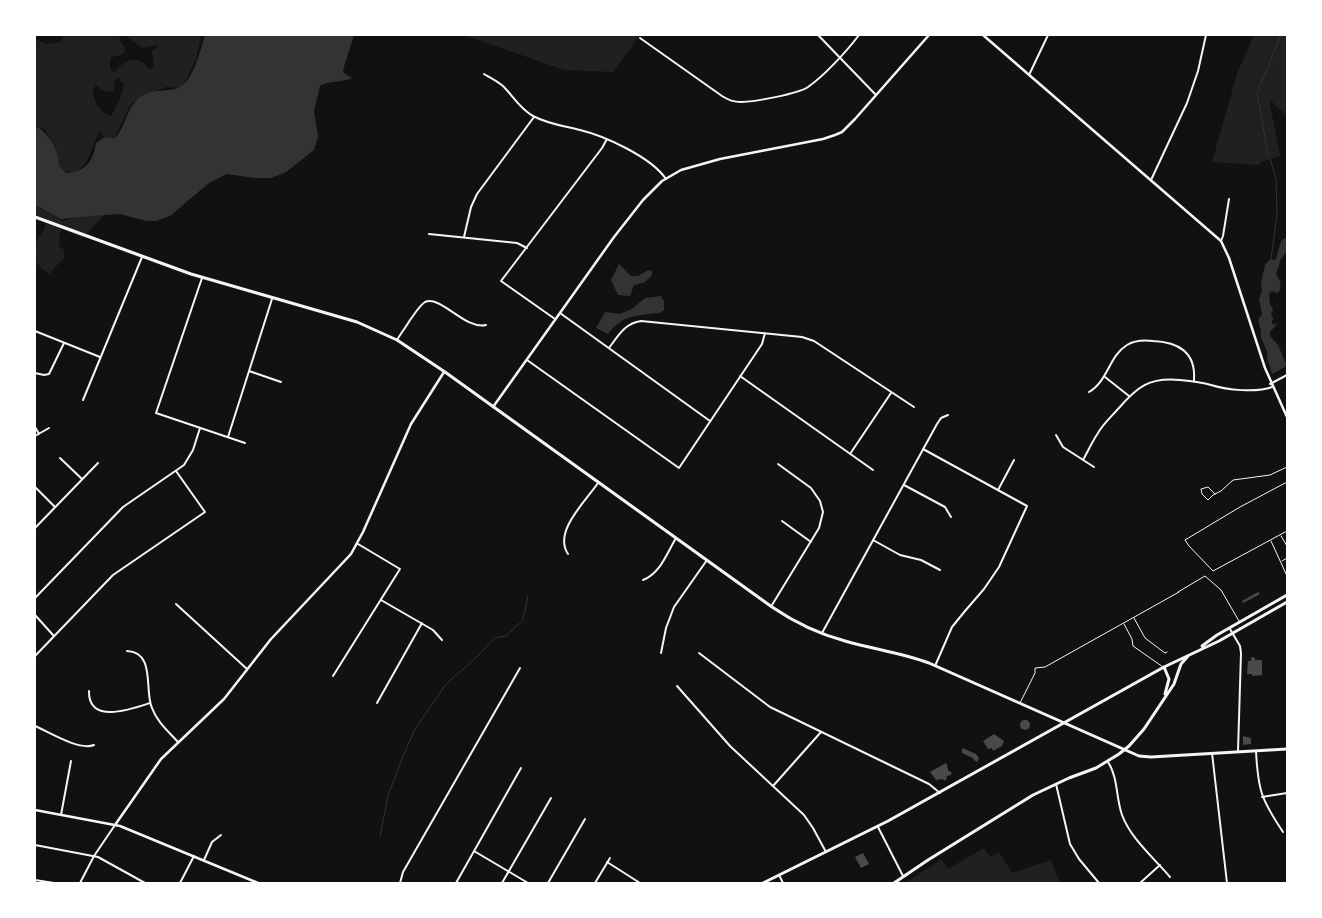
<!DOCTYPE html>
<html>
<head>
<meta charset="utf-8">
<style>
	body { margin:0 }
	#map { position:relative; width:1322px; height:918px; overflow:hidden; background:#111; font-family:"Noto Serif",serif }
	canvas { display:block }
	.frame { position:absolute; inset:0; border:36px solid #fff; pointer-events:none }
</style>
</head>
<body>
<div id="map">
<canvas width="1322" height="918"></canvas>
<div class="frame"></div>
</div>
<script>
const context = document.querySelector('canvas').getContext('2d');
context.lineJoin = 'round';
function paint(path, color) { context.fillStyle = color; context.fill(path, 'evenodd'); }
function trace(path, color, width, dash) { context.strokeStyle = color; context.lineWidth = width; context.lineCap = dash ? 'butt' : 'round'; context.setLineDash(dash || []); context.stroke(path); }
paint(new Path2D(`
	M61 35H121L119 40 124 46 125 51 123 54 110 58V68L113 72H115C125 58 139 54 149 69H152L154 67 152 51 159 45 142 48 124 35H201L196 59 183 87 181 88 166 87 145 95 130 105 115 137 111 138 102 136 100 130C92 144 91 163 75 173L59 169 55 158 56 147 45 130 40 127 35 126V39L46 44 61 42 63 37ZM118 78 124 84C124 90 115 111 111 116 98 111 94 103 93 90L96 85 102 90 111 92 114 89 115 80Z
	M464 35H640L613 72 564 70Z
	M1254 35H1287V116L1269 99 1280 156 1261 162 1259 165 1212 162 1237 74Z
	M35 205 63 221 80 216 106 213 83 238 62 229 59 235V246L64 250 65 257 49 274 41 268 35 260 37 240 43 232 46 223 35 218Z
	M984 848 990 857 999 852 1012 873 1051 860 1060 883H906L941 859 948 869Z`), '#202020');
paint(new Path2D(`
	M205 35H354L343 70 344 73 352 78C342 83 329 80 320 86L314 110 318 137 314 150 286 172 271 178H254L227 174 209 183 170 216 156 221H146L120 214 90 216 61 219 35 205V128L38 127C53 140 57 146 59 166L66 173C85 172 93 162 96 143L105 137 115 138C126 126 126 111 136 101 151 85 171 95 183 85 194 76 201 49 205 35Z
	M1285 238 1287 239V251L1281 259 1276 274C1280 281 1283 285 1278 293L1272 291 1269 294 1270 304 1273 309 1271 315 1274 319 1272 320V323L1274 325 1278 323 1270 332V336L1278 345 1287 366 1272 374 1267 358V351L1261 338V331L1258 320 1262 314 1259 299 1262 292 1261 282 1265 265 1270 259 1275 260 1276 259 1281 241Z
	M619 264 631 276H638L648 270 652 271V275L645 282 634 285 630 296 618 295 611 280Z
	M661 296 664 301V310L660 313C638 315 622 315 608 334L596 328 605 312 620 314 632 309 645 298Z`), '#333');
trace(new Path2D(`
	M1268 154 1257 93 1281 35
	M1270 159 1276 179 1277 215 1271 259
	M380 837 388 796 403 756 415 729 446 684 479 655 494 638 506 636 523 620 528 596`), '#333', 1);
paint(new Path2D(`
	M1258 592 1260 594 1243 603 1242 601Z
	M1251 657 1255 658V660H1262V675L1252 676V674H1247L1248 661H1251Z
	M1020 725a5 5 0 1 1 10 0a5 5 0 1 1-10 0Z
	M994 734 1004 741 1002 746 993 751 992 748 988 749 983 741Z
	M1243 736 1251 738V744L1243 745Z
	M962 748 976 754 979 758 977 762 974 760 973 758 962 753Z
	M946 763 948 767 946 768H948V771H950L952 774 946 777 947 779 944 781 943 779 936 780 930 772Z
	M863 853 869 864 861 868 855 857Z`), '#4a4a4a');
trace(new Path2D(`
	M1287 482 1240 507 1185 540 1189 546 1213 571 1287 531
	M1215 494 1208 487 1201 489 1202 494 1208 500 1213 495 1221 491 1233 480 1270 475 1287 467
	M1281 536 1287 546
	M1271 541 1287 576
	M1282 561 1287 558
	M1178 592 1205 576 1221 590 1239 621
	M1134 618 1145 638 1165 653 1167 652
	M1124 624 1132 639 1133 646 1163 667
	M1020 703 1035 673V668L1045 667 1179 592`), '#f5f5f5', 1);
trace(new Path2D(`
	M818 35 875 94
	M640 38 722 96C728 100 734 102 741 102 753 102 798 94 808 87 824 76 847 51 859 35
	M484 74C491 78 497 81 503 86 513 96 520 109 533 116 548 124 564 126 580 130 605 136 651 157 666 179
	M1029 75 1048 35
	M1151 180 1187 103 1198 71 1206 35
	M429 234 517 243 527 248
	M464 237 471 207 477 194 534 117
	M1221 241 1223 236 1229 199
	M202 278 156 413 245 443
	M560 313 710 421
	M555 319 501 281 602 148 607 139
	M35 331 100 357
	M397 340C401 333 406 327 410 320 414 315 419 306 425 302 441 295 465 330 486 325
	M609 348C618 336 625 323 641 321L802 337 814 341 914 407
	M527 360 679 468 762 344 765 333
	M249 371 281 382
	M35 373 44 375 49 374 64 343
	M740 376 873 470
	M1105 377 1129 396
	M1270 384 1287 375
	M1089 392C1108 381 1109 356 1127 345 1135 340 1144 340 1153 341 1178 342 1196 352 1194 380
	M83 400 142 257
	M35 427 39 434
	M1056 435 1063 447 1094 467
	M35 436 49 428
	M228 437 272 299
	M923 449 1027 506 999 567 984 589 965 611 952 627 935 666
	M850 454 891 393
	M60 458 82 479
	M1083 460C1088 451 1092 442 1098 433 1103 424 1111 417 1118 409 1137 387 1149 377 1180 380 1191 381 1201 382 1211 385 1227 390 1256 393 1272 387
	M904 485 945 507 951 517
	M35 487 55 507
	M998 490 1014 460
	M782 521 811 542
	M35 528 98 463
	M873 540 900 555 921 560 940 570
	M568 554C553 532 585 502 598 483
	M643 580C660 574 667 553 676 538
	M35 598 123 507 184 465 193 450 200 428
	M381 600 433 630 442 640
	M176 604 247 669
	M772 605 819 528 823 512 820 501 811 488 778 464
	M35 615 53 635
	M1230 629 1240 646 1241 653 1238 751
	M822 633 937 424 941 418 948 415
	M127 651C156 652 144 691 152 708 157 722 169 732 178 742
	M661 653 666 628 674 607 707 560
	M699 653 770 707 929 784 940 793
	M35 656 113 575 205 512 176 471
	M333 676 400 569 358 544
	M677 686 730 746 804 815 813 828 826 852
	M89 691C88 725 132 709 150 703
	M377 703 422 623
	M35 726C49 732 79 751 94 745
	M1256 751C1258 790 1261 799 1283 832
	M1212 753 1227 883
	M1108 762C1118 777 1116 798 1122 815 1131 839 1154 858 1170 877
	M1056 784 1070 844 1079 859 1099 883
	M773 786 821 732
	M1262 797 1287 793
	M61 815 71 761
	M878 827 903 876
	M35 845 98 857 145 883
	M474 851 528 883
	M204 860 212 842 221 835
	M607 862 640 883
	M779 875 783 883
	M35 880 54 883
	M80 883 94 856 115 825
	M180 883 194 856
	M400 883 403 872 520 668
	M456 883 521 768
	M502 883 551 798
	M548 883 585 819
	M595 883 610 858
	M1140 883 1160 865`), '#f5f5f5', 2);
trace(new Path2D(`
	M983 35 1221 241 1229 258 1265 368 1287 417
	M493 407 614 237 643 200 662 181 681 170 720 159 823 139 835 135 842 132 855 119 929 35
	M35 810 120 826 258 883
	M115 825 161 759 224 699 271 639 351 554 363 532 411 424 444 372`), '#f5f5f5', 2.5);
trace(new Path2D(`
	M35 217 191 274 357 322 397 340 445 372 772 607C794 622 819 634 845 641 873 649 902 653 929 663L1139 756 1151 757 1287 749
	M1202 646 1217 635 1287 595
	M1164 667 1169 679 1165 694
	M763 883 888 821 1164 667 1219 641 1287 602
	M894 883 928 860 1033 795 1069 778 1096 768 1119 754 1129 746 1144 729 1174 684 1181 664 1188 656`), '#f5f5f5', 3);
</script>
</body>
</html>
